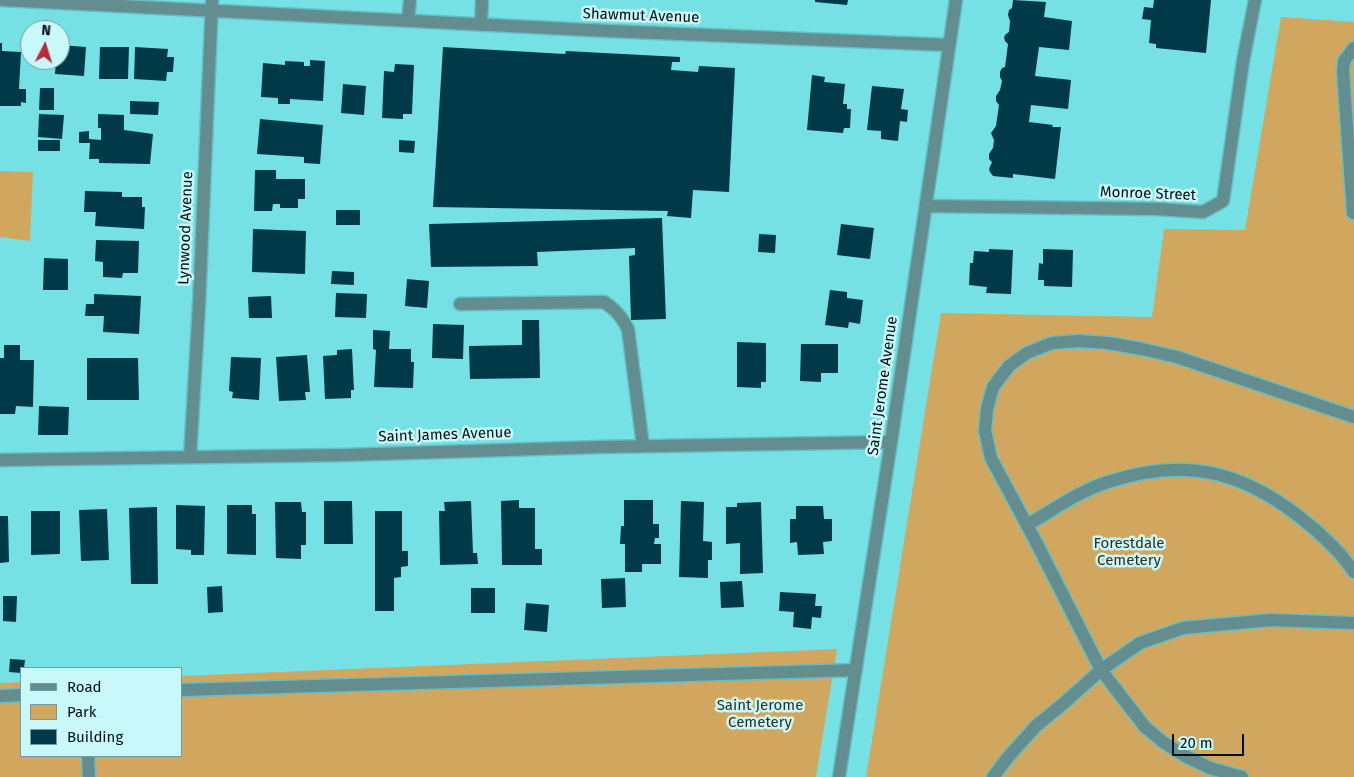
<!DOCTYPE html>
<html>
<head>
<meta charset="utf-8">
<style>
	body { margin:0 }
	#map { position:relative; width:1354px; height:777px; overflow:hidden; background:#76e1e5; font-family:"Fira Sans",sans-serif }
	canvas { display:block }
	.legend { position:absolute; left:20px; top:667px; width:162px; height:90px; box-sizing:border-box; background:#c8f8fa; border:1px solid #789b9d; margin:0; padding:6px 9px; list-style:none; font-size:15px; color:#000f11 }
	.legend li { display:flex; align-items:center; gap:10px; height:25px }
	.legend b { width:25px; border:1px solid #789b9d }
	.north { position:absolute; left:20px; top:20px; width:50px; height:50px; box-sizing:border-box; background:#c8f8fa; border:1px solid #789b9d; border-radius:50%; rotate:5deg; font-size:14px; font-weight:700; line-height:20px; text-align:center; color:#000f11 }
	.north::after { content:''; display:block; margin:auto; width:18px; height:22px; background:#ba293d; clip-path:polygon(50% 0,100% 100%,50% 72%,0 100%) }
	.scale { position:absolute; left:1172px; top:734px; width:72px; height:22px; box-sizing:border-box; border:2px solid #000f11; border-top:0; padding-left:6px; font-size:15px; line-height:18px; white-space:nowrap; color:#000f11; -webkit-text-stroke:4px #c8f8fa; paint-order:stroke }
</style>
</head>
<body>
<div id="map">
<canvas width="1354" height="777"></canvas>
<ul class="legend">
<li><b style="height:6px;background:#648d8f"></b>Road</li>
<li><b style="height:14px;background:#d1a760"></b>Park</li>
<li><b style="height:14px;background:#003a48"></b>Building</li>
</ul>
<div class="north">N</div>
<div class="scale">20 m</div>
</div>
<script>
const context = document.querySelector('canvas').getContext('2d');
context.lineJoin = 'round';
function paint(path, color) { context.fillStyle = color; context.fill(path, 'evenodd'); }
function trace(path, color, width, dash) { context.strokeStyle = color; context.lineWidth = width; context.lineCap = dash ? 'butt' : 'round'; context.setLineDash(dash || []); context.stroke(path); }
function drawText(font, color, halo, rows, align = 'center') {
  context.font = font + ' "Fira Sans",sans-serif'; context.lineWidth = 5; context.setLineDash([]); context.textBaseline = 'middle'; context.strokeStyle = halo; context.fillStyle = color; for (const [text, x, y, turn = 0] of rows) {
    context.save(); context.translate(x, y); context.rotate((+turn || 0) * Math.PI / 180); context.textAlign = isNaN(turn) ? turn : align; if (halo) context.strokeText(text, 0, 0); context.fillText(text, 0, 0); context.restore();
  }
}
paint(new Path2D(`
	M1281 17 1354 22V777H866L941 313 1152 317 1164 229 1245 230Z
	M0 171 33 172 30 241 0 237Z
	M837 649 816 777H0V683L21 682V756H181V676Z`), '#d1a760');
paint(new Path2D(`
	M815 0H848L847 5 815 2Z
	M1013 0 1046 2 1044 17 1072 21 1069 50 1039 47 1035 76 1071 80 1068 109 1031 105 1029 122 1053 125 1052 127H1061L1055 179 1013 174V178L993 176 990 172 989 169 992 162 989 159V154L993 148 994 140 991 133 996 126 999 105 996 101V96L1000 90 1002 81 1000 77V72L1002 68 1005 67 1008 44 1005 41 1004 37 1006 34 1009 32 1010 21 1008 15 1009 10 1012 8Z
	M1154 0H1211L1206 53 1156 48V44L1149 43 1151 20 1142 19 1144 7 1153 8Z
	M0 43H2V51L21 52 19 89H26V103L21 102V106H0Z
	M60 45 86 47 84 76 55 74 56 60H60Z
	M100 47H129L128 79H99Z
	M135 47 168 49 167 57H174L173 72H167L166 81 134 79Z
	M443 47 565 54 566 51 680 57V62H672L671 70 698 72 699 66 735 68 729 192 693 190 691 218 667 216 668 211 433 207Z
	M310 60 325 61 323 101 290 99V104H278V98L261 97 263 63 285 65V61L304 62V66H310Z
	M395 64 414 65 412 114H403V119L382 118 384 71 394 72Z
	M812 75 825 77 824 82 845 84 843 104H847V109H851L850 128H844L843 133 807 130Z
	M343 84 366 86 364 115 341 113Z
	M872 86 904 89 901 109 908 110 907 122 900 121 898 141 881 139V131L867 130Z
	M40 88H54V110H39Z
	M130 101 159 102 158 115 130 114Z
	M39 114 64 115 62 139 38 137Z
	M98 114 124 115V130L153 134 150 164 99 163V159H89L90 143H79V132L89 131V139L101 140V128H98Z
	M260 119 323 125 320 164 304 163V157L257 154Z
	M38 140H60V151H38Z
	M399 140 415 141 414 153 399 152Z
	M255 170H276V179H305V199H298V208H280V204H273L272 211H254Z
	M85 191 122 192V197H142V207H145L144 229 95 226 96 212H84Z
	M336 210H360V225H336Z
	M662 218 666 319 631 320 629 256 635 255V248L537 252 538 266 431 267 429 224Z
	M841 224 874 228 870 259 837 255Z
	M253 229 306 231 305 274 252 272Z
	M759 234 776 235 775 253 758 252Z
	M96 240 139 241 138 273H123L122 278 103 277V262L95 261Z
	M989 249 1013 250 1011 294 986 293 987 287 969 285 970 263H973L974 251 989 252Z
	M1043 249 1073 250 1072 287 1044 286V280H1038L1039 263 1043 264Z
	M44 258 68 259V290H43Z
	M332 271 354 272V285L331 284Z
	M407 279 429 281 427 308 405 306Z
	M830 290 847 292V298L863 300 860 324 849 322 848 328 825 325Z
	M336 293 367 294 366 318 335 317Z
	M94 294 141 296 139 334 103 332 104 316H85L86 304H94Z
	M271 296 272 318H249L248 297Z
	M522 320H539L540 378 470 379 469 346 522 345Z
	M433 324 464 325 463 359 432 358Z
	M373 330 390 331 389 349H411V362H414L413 388 374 387 376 350 373 349Z
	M737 342 766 343V382H761V388L737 387Z
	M801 344H838V373H821V382L800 381Z
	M4 345H20V360H34L33 407 16 406 15 414H0V358H4Z
	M352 349 354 390H351V398L325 399 323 356 337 355V350Z
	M307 355 310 392H305L306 400 279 401 276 357Z
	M231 357 261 358 259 400 232 398 233 392 229 391Z
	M87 358H138L139 400H87Z
	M39 406 69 407 68 435H38Z
	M519 500V508H535V549H542V565H502L501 501Z
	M624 500H653V524H659V538H655L654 544H661V564H642V572H625V544H620L621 526H624Z
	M324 501H352L353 544H324Z
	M471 501 473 553H477L478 564 440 565 439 511H445L444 502Z
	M681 501 704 502 703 541 712 542V560H708V578L679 577Z
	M275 502H301L302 512H306V545H301V559L276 558Z
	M761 502 763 573 740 574V543L726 544V507H737V503Z
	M176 505 205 506 204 555H191V550L176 549Z
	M227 505H252V514H256V555L227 554Z
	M796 506H823L824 519H832V541L823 542 824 554 798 555 797 542 790 543V519H796Z
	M157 507 158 584H131L129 508Z
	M107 509 109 560 81 561 79 510Z
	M31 511H60V554L31 555Z
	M375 511H402V551H408V566L401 567V577L394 578V611H375Z
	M0 516H8L9 562 0 563Z
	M625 578 626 607 602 608 601 579Z
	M742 581 744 607 721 608 720 582Z
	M222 586 223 612 208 613 207 587Z
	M471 588H495V613H471Z
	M780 592 816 594 815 606H822L821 618 812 617 811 629 793 627 794 612 779 611Z
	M3 596H17L16 622 3 621Z
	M526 603 549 605 547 632 524 630Z
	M10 659 25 660 24 668H21V673L9 672Z`), '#003a48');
const minor = new Path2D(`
	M3 0 608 31 949 45
	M408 21 410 0
	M481 25 482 0
	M926 206 1157 209 1203 212 1223 201 1243 61 1255 0
	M1353 213 1343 71 1344 61 1354 48
	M460 304 604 302C616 310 621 316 628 329L643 446
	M190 457 199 305 212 0
	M0 460 345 455 600 447 891 442
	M1027 525C1053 510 1079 491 1108 482 1183 458 1239 469 1301 518 1320 533 1340 551 1354 572
	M181 690 856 670
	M0 696 21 695
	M88 756 89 777
	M839 777 891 442 956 0
	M993 777 1009 756 1036 726 1064 703 1101 670 1036 542 991 458 985 431 987 409 993 387 1009 366 1027 353 1052 343 1079 341 1108 343 1142 349 1177 357 1354 417
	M1242 777 1210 768 1185 756 1163 742 1145 727 1101 670 1140 643 1183 628 1271 620 1354 623`);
trace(minor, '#63bfc3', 15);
trace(minor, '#648d8f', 12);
drawText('15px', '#000f11', '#c8f8fa', [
	["Shawmut Avenue",641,16,2],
	["Monroe Street",1148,194,2],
	["Lynwood Avenue",186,228,-88],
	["Saint Jerome Avenue",883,386,-82],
	["Saint James Avenue",445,435,-2]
]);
drawText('15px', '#382d19', '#c8f8fa', [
	["Forestdale",1129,544],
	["Cemetery",1129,561],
	["Saint Jerome",760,706],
	["Cemetery",760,723]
]);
</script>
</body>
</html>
